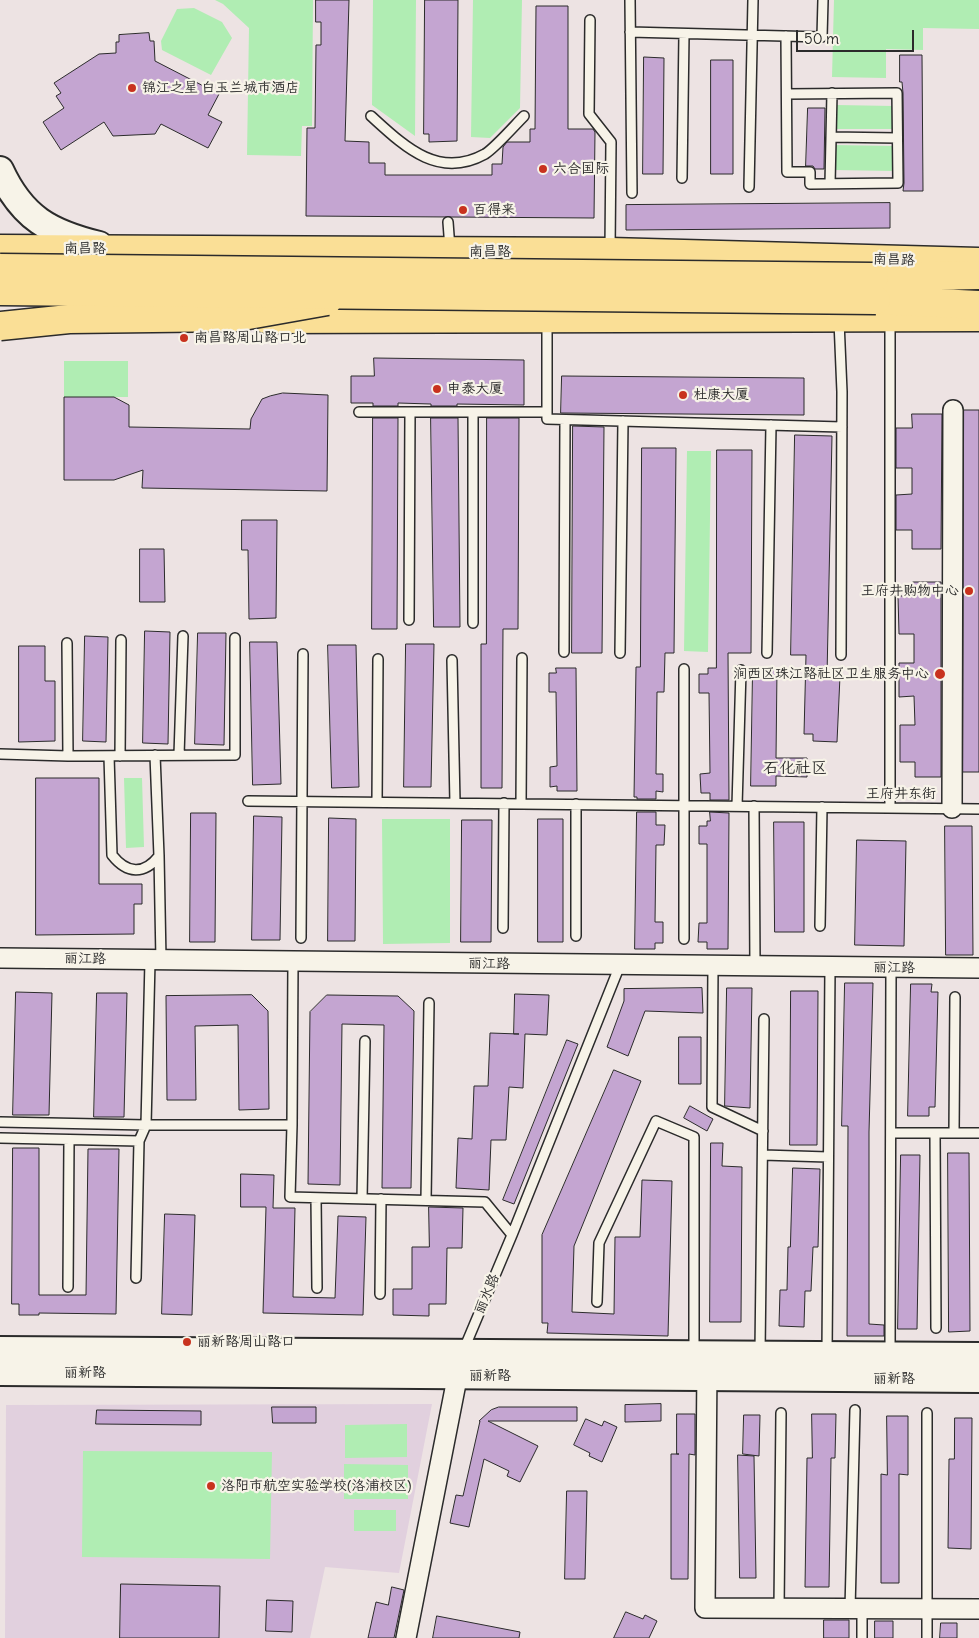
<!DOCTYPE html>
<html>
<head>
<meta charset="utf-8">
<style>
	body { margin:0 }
	#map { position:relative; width:979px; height:1638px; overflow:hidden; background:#ede3e3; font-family:Delius,sans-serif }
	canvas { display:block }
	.scale { position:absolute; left:796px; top:30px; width:118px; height:22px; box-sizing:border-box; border:2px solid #2b2b2b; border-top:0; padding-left:6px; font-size:15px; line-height:18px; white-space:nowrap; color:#2b2b2b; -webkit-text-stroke:4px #f7f3e8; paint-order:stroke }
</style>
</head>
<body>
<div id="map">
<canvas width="979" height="1638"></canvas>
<div class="scale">50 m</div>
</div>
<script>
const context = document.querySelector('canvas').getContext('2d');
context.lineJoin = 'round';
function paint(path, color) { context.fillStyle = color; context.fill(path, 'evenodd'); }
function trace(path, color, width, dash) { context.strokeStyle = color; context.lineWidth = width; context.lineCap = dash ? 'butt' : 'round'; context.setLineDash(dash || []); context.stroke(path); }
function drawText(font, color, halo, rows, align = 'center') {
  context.font = font + ' Delius,"LXGW WenKai TC",sans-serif'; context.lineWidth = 4.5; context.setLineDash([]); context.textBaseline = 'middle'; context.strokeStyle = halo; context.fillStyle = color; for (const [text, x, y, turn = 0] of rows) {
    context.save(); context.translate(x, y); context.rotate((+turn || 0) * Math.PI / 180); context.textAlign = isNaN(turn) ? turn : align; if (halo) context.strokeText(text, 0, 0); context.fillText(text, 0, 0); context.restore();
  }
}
paint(new Path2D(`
	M432 1404 399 1573 325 1567 310 1638H5L6 1405Z`), '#e1d0de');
paint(new Path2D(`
	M215 0H313L312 126H302L301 156 247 155 249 28 223 4Z
	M373 0H416L415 136 372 105Z
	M473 0H522L520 108 490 138 471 137Z
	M834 0H979V29L923 28V50L886 49V78L832 77Z
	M194 8 222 22 232 38 211 75 162 50 161 41 177 9Z
	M837 105 893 106V129H837Z
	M834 145 894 146V171L833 170Z
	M64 361H128V397H64Z
	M687 451H711L708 652 684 651Z
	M124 778H142L144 847 126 848Z
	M382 819H450V943L383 944Z
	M407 1424V1457L345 1458V1425Z
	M83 1451 272 1452 270 1559 82 1557Z
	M344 1464 408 1465V1499H344Z
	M354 1510H396V1531H354Z`), '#b0edb3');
const building = new Path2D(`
	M316 0H349L345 141 369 142V163H385V175H492V164H502L503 147 507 142H530V129H535L536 6H568V129H593L595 132 594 218 306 216 307 128H315L316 45H321V22H316Z
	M425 0H458L457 141 429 142V134H424Z
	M149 33 150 41H154L155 61 219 94 208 115 222 122 208 148 161 124 155 134 113 136 104 122 61 150 43 122 64 108 56 96 61 93 54 83 99 54 116 53V42H119V35Z
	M900 55H922L923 191H903L904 183 903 93 902 82H900Z
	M644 57 664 58 663 174H643Z
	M711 60H733V174H711Z
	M808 108H825L824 169H815L813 166H806Z
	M890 203V228L626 230V205Z
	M374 358 524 360V405L457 404V406H431V404L398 403V406H373V403H351V376H374Z
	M562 376 804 378V415L561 413Z
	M283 393 328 395 327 491 142 488 143 470 114 480H64V397H114L129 405V427L250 429 251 419 262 399 270 396Z
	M964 410H979V772H963Z
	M912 414H942L941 549H912V530H896V495L912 494V468H896V428H912Z
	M373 418H398L397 629H372Z
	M431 418H458L460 627H434Z
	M487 418H519L518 629H503L502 788H481V644H486Z
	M573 426 604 427 602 653H572Z
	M795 435 832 436 827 676H840L837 742 813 741V734H804L806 655H791Z
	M642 448H676L674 653H665L664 692H657L656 774H663V792L656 791V799H637V797H634L636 667H640Z
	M717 450H752L751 653H728L729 800H710V793H701L700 774 710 773 709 693H699V674H708V668H716Z
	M242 520H277L276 618 249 619 248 550H242Z
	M140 549H164L165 602H140Z
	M913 582H941V777H915V762H900V725H915L914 696 899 697V663H914V634H899L898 596H913Z
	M145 631 170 632 168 744 143 743Z
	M198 633H226L224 745 195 744Z
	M85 636 108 637 106 742 83 741Z
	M250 642H277L281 784 253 785Z
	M406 644H434L431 787H404Z
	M328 645H356L359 787 332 788Z
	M19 646H45V681H55V741L19 742Z
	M556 668H576L577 791H557V786L550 787V767L557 766 556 692H549V673H556Z
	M753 669H777L776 758H807V777L776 776V786H751Z
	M36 778H99V884H142V904H134V934L36 935Z
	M637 812H656V825H665L664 845H656L655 922H663V943H655V949H635Z
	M710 812 729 813 728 949H707V942H698L699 923H707V844H699V826H707V821H710Z
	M191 813H216L215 942H190Z
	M254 816 282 817 280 940H252Z
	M329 818 356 819 355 941H328Z
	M538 819H563V942H538Z
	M462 820H492L491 942H461Z
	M774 822H804V932H775Z
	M945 826H972L973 955H946Z
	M857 840 906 841 904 946 855 945Z
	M845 983H873L869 1132V1324L884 1325V1336H847L848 1126H842Z
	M911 984H932L931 992H938L935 1107H929V1116H908Z
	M702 988 703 1013 645 1011 628 1056 607 1047 624 1001V989Z
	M727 988H752L750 1108 725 1106Z
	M791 991H818L817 1145H790Z
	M16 992 52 993 49 1115H13Z
	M97 993H127L124 1117H94Z
	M515 994 549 995 547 1035 525 1034 523 1088 509 1087 506 1140H491L489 1190 456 1188 458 1138 472 1139 474 1086H488L490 1033 519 1034H514Z
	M252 995 268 1011 269 1109 239 1110 238 1025 195 1026 196 1100H167L166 996Z
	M327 995 398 996 414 1011 411 1188H382L384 1025 342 1024 340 1185 308 1184 310 1012Z
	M679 1037H701V1084H679Z
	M567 1040 578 1044 514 1204 503 1200Z
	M614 1070 641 1081 574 1246 572 1312 614 1314 615 1237H640L642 1180 672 1181 668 1336 547 1333 548 1323H542V1235Z
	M690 1106 713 1119 707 1131 684 1118Z
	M711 1143H723L722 1166 742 1167 741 1322H710Z
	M13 1148H39V1295H86L88 1149H119L116 1314 39 1313V1315H19V1304H12Z
	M948 1153H969L970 1331 949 1332Z
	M901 1155H920L917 1329H898Z
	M793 1168 820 1169 818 1247H813L811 1291H805L804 1327 779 1326 780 1290H787L788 1247H790Z
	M241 1174 274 1175 273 1208H295L293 1297 335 1298 338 1216 366 1217 363 1315 263 1313 266 1207H241Z
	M429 1207 463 1208 462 1248H447L446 1304H429V1316L393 1315V1289H412V1247H429Z
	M165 1214 195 1215 192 1315 162 1314Z
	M661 1404V1421L625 1422V1405Z
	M272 1407H316V1423H273Z
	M499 1407H577V1421H488L538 1446 520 1482 507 1476 509 1471 484 1459 469 1527 450 1523 456 1495 463 1496 480 1421H479L491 1410Z
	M97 1410 201 1411V1425L96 1424Z
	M677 1414H695V1455L689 1454 688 1579H671V1454H679H677Z
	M812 1414H836L835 1458H831L829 1587H805L807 1458H812Z
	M744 1415H760L759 1456 743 1454Z
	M887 1416H908V1475L899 1474V1583H881V1474L887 1475Z
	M955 1418H972L971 1549 948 1548 949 1459H954Z
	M586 1419 602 1426 604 1421 617 1427 602 1462 589 1456 590 1453 574 1445Z
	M738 1455 754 1456 756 1578H740Z
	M567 1491H587L585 1579H565Z
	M121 1584 220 1586 219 1638H120Z
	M392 1587 404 1590 394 1638H368L376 1602 388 1605Z
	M267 1600 293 1601 292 1632 266 1631Z
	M626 1612 643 1619 645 1615 657 1621 649 1638H614Z
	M437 1616 520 1632 519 1638H433Z
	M824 1620H849V1638H824Z
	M875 1621H893V1638H875Z
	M941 1623H957V1638H940Z`);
paint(building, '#c4a5d1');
trace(building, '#2b2b2b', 1);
const lane = new Path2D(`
	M630 0 632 193
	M590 20 589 114 611 142 610 249
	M630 32 822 37 823 0
	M786 36 787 172H810V184L898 183 897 93 787 94
	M371 116C404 146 438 180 485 154 495 148 515 125 524 116
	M831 137 897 138
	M682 178 684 34
	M830 184 832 93
	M749 187 753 0
	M448 222 450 249
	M890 320V808
	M839 321 842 392 841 655
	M547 322V419L842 427
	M359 412H547
	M409 620 410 412
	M473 623V412
	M67 643 68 756
	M564 652 565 420
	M620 653 623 421
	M767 653 771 425
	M452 660 455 803
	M0 754 68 756 235 755V638
	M179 755 183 636
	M109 756 112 855C127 874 144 875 159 856L155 755
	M120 756 121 640
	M248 801 979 809
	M377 802 378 659
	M521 804 522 658
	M737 806 741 670
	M754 806 755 966
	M159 856 161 960
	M820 926 822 807
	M503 928 504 803
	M576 936V804
	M301 938 303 654
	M684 939V669
	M713 966 712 1107 763 1131
	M0 1122 146 1125H292L290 1197 485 1202 512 1235
	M292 1125 293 962
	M891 1133H979
	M935 1133 936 1328
	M954 1133 955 997
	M0 1138 139 1141
	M763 1155 828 1157
	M316 1198 317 1288
	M362 1199 365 1041
	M426 1200 429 1003
	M136 1278 139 1141 146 1125 150 961
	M68 1287 69 1141
	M380 1294 381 1199
	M597 1302 599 1243 656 1121 694 1137V1351
	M464 1349 512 1235 620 965
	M760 1352 764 1019
	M827 1352 830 967
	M890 1352 891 968
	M779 1608 781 1413
	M850 1609 855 1410
	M862 1609V1638
	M927 1638V1413`);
const street = new Path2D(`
	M952 808 953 410
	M0 958 979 968
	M707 1364 705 1608 979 1609
	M406 1638 460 1363`);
const secondary = new Path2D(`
	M0 170C22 218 50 233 99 245
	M0 1350 979 1356
	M0 1372 979 1379`);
const primary = new Path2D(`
	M0 249 610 252 979 262
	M266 319 979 317`);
const highway = new Path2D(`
	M874 277 979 275
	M876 300 979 305`);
trace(lane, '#2b2b2b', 12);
trace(street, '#2b2b2b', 22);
trace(secondary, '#2b2b2b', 30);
trace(primary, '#2b2b2b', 31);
trace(highway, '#2b2b2b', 31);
trace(lane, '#f7f3e8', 9);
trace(street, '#f7f3e8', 19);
trace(secondary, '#f7f3e8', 26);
trace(primary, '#fadf96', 28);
trace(highway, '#fadf96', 28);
const primaryBridge = new Path2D(`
	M0 326 69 319 237 317 327 301`);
const highwayBridge = new Path2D(`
	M0 268 874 277
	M0 291 876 300`);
trace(primaryBridge, '#2b2b2b', 31, []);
trace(highwayBridge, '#2b2b2b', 31, []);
trace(primaryBridge, '#fadf96', 28);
trace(highwayBridge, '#fadf96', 28);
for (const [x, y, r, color] of [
	[132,88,5,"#c8321e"],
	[543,169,5,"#c8321e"],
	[463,210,5,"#c8321e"],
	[184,338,5,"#c8321e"],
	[437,389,5,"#c8321e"],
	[683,395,5,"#c8321e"],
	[969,591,5,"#c8321e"],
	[940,674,6,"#c8321e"],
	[187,1342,5,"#c8321e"],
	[211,1486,5,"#c8321e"]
]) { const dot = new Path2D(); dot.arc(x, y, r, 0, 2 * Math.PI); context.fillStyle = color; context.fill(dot); trace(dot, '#f7f3e8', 2); }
drawText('14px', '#2b2b2b', '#f7f3e8', [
	["锦江之星 白玉兰城市酒店",142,88],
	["六合国际",553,169],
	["百得来",473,210],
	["南昌路周山路口北",194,338],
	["申泰大厦",447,389],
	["杜康大厦",693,395],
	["王府井购物中心",959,591,"right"],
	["涧西区珠江路社区卫生服务中心",929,674,"right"],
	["丽新路周山路口",197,1342],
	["洛阳市航空实验学校(洛浦校区)",221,1486]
], 'left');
drawText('14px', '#2b2b2b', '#f7f3e8', [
	["南昌路",85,249],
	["南昌路",490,252],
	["南昌路",894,260,2],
	["王府井东街",901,794],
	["丽江路",85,959,1],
	["丽江路",489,964,1],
	["丽江路",894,968,1],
	["丽水路",487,1294,-67],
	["丽新路",85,1373],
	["丽新路",490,1376],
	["丽新路",894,1379]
]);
drawText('16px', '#2b2b2b', '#f7f3e8', [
	["石化社区",795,768]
]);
</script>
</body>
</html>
